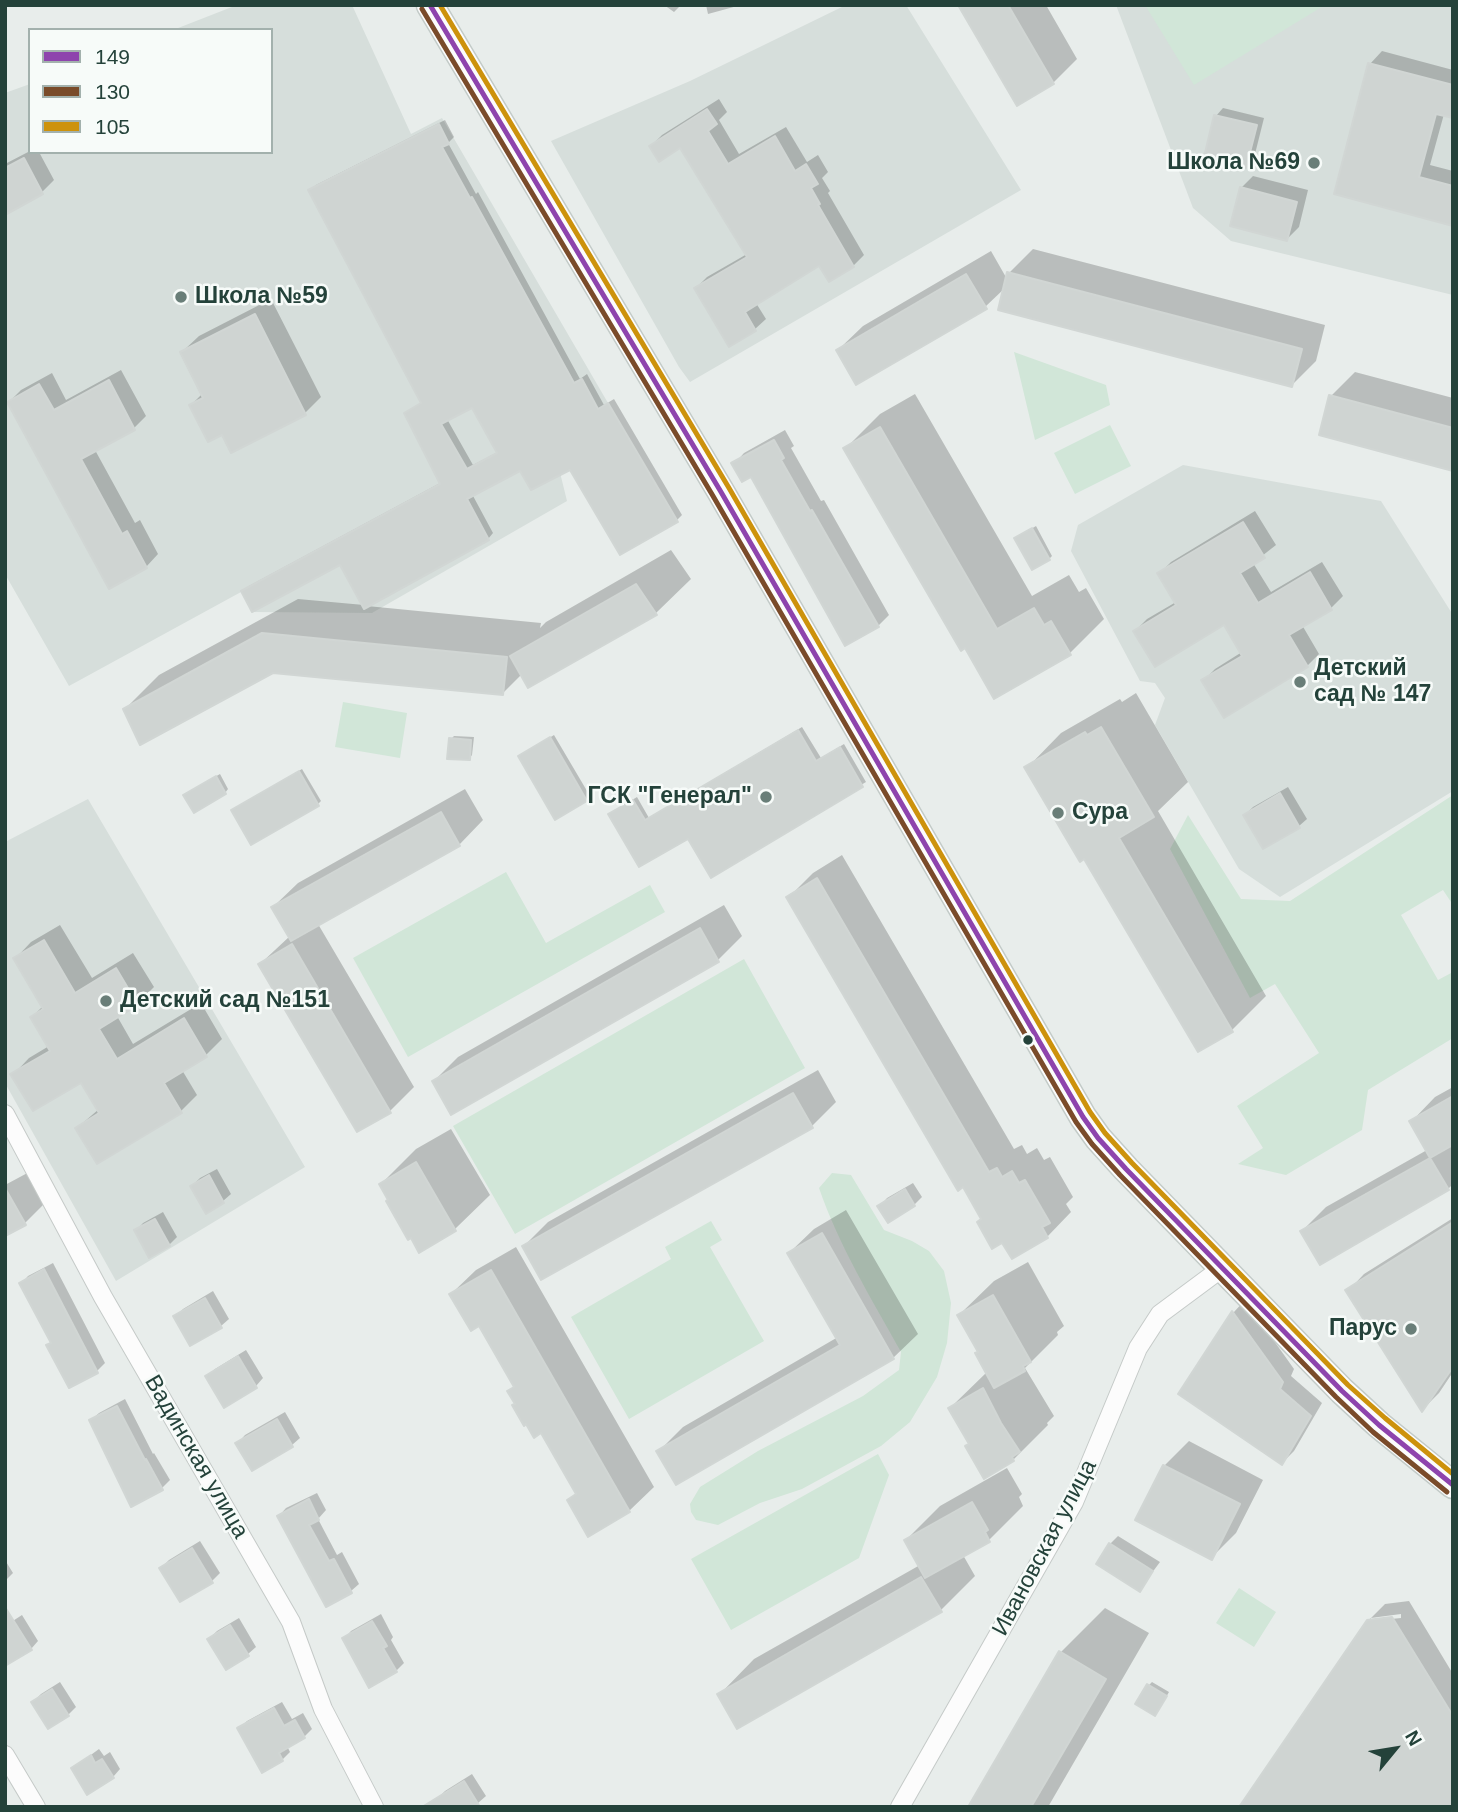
<!DOCTYPE html>
<html>
<head>
<meta charset="utf-8">
<style>
	body { margin:0 }
	#map { position:relative; width:1458px; height:1812px; overflow:hidden; background:#e8edeb; font-family:Helvetica,sans-serif }
	canvas { display:block }
	.frame { position:absolute; inset:0; border:7px solid #24423a; pointer-events:none }
	.legend { position:absolute; left:28px; top:28px; width:245px; height:126px; box-sizing:border-box; background:#f7fbf9; border:2px solid #a3b1ad; margin:0; padding:9px 12px; list-style:none; font-size:21px; color:#24423a }
	.legend li { display:flex; align-items:center; gap:14px; height:35px }
	.legend b { width:35px; border:2px solid #a3b1ad }
	.north { position:absolute; left:1360px; top:1714px; width:70px; height:70px; -webkit-text-stroke:5px #f7fbf9; paint-order:stroke; rotate:60deg; font-size:19px; font-weight:700; line-height:28px; text-align:center; color:#24423a }
	.north::after { content:''; display:block; margin:auto; width:24px; height:32px; background:#24423a; clip-path:polygon(50% 0,100% 100%,50% 72%,0 100%) }
</style>
</head>
<body>
<div id="map">
<canvas width="1458" height="1812"></canvas>
<div class="frame"></div>
<ul class="legend">
<li><b style="height:9px;background:#8e44ad"></b>149</li>
<li><b style="height:9px;background:#7a4b2a"></b>130</li>
<li><b style="height:9px;background:#cd920c"></b>105</li>
</ul>
<div class="north">N</div>
</div>
<script>
const context = document.querySelector('canvas').getContext('2d');
context.lineJoin = 'round';
function paint(path, color) { context.fillStyle = color; context.fill(path, 'evenodd'); }
function trace(path, color, width, dash) { context.strokeStyle = color; context.lineWidth = width; context.lineCap = dash ? 'butt' : 'round'; context.setLineDash(dash || []); context.stroke(path); }
function drawText(font, color, halo, rows, align = 'center') {
  context.font = font + ' Helvetica,sans-serif'; context.lineWidth = 5; context.setLineDash([]); context.textBaseline = 'middle'; context.strokeStyle = halo; context.fillStyle = color; for (const [text, x, y, turn = 0] of rows) {
    context.save(); context.translate(x, y); context.rotate((+turn || 0) * Math.PI / 180); context.textAlign = isNaN(turn) ? turn : align; if (halo) context.strokeText(text, 0, 0); context.fillText(text, 0, 0); context.restore();
  }
}
paint(new Path2D(`
	M237 5H352L411 134 442 118 608 403 551 436 567 501 372 613 252 612 241 592 69 686 5 574V93L30 84V152H271V30H173Z
	M846 5H906L1021 190 690 382 679 367 551 141 690 81Z
	M1116 5H1453V295L1231 241 1193 208Z
	M1183 465 1381 501 1453 615V791L1280 897 1239 869 1155 725 1165 698 1155 683 1140 681 1071 551 1078 525Z
	M88 799 305 1167 116 1281 5 1083V842Z`), '#d6dedb');
paint(new Path2D(`
	M1145 5H1325L1194 85Z
	M1014 352 1106 385 1110 405 1035 440Z
	M1110 425 1131 466 1075 494 1054 453Z
	M343 702 407 713 400 758 335 747Z
	M1453 795V905L1443 890 1401 915 1438 980 1453 972V1038L1368 1090 1362 1130 1286 1175 1238 1164 1263 1148 1237 1106 1319 1053 1275 984 1250 998 1170 849 1188 815 1241 899 1290 901Z
	M506 872 546 943 650 885 665 912 408 1057 353 958Z
	M744 959 805 1068 515 1234 453 1126Z
	M832 1173 851 1175 884 1230 912 1241 929 1251 944 1271 951 1303 947 1343 937 1377 910 1422 881 1446 802 1489 760 1503 718 1525 696 1520 691 1512 690 1504 700 1487 758 1451 863 1396 899 1370 901 1352C871 1298 839 1246 819 1188Z
	M711 1221 722 1240 710 1247 764 1341 629 1419 571 1317 671 1259 665 1247Z
	M878 1454 889 1475 859 1558 731 1630 691 1559Z
	M1239 1588 1276 1612 1254 1647 1216 1623Z`), '#d1e6d8');
paint(new Path2D(`
	M664 5H681L674 12Z
	M706 5H741L708 14Z
	M960 5H1046L1077 59 1053 83Z
	M1382 51 1453 70V116L1444 114 1430 165 1453 171V224L1336 193 1370 64Z
	M719 99 727 112 719 120 739 154 786 127 807 162 818 155 828 172 822 178 830 191 828 193 864 255 853 266 820 264 756 303 766 319 755 329 696 288 707 277 747 254 681 145 651 146 662 135Z
	M1223 108 1264 118 1254 158 1246 166 1216 116Z
	M445 120 454 137 448 143 476 194 478 192 580 379 587 374 604 405 614 399 682 515 677 520 570 467 521 468 472 494 493 533 488 539 367 606 541 623 540 628 546 622 671 550 691 579 656 613 529 686 522 674 503 693 273 671 125 709 159 675 298 599 364 605 340 563 244 592 249 586 442 482 406 413 422 402 310 191 316 185ZM473 405 498 452 473 465 447 419Z
	M30 151 39 152 54 180 42 192 5 213V164Z
	M1253 176 1308 190 1299 227 1287 239 1241 188Z
	M1033 249 1325 325 1316 361 1292 385 1005 288 985 307 838 350 863 326 991 251 1007 279 1009 273Z
	M271 299 321 397 305 413 223 433 191 405 203 393 182 352 199 336Z
	M121 370 146 416 134 428 95 450 135 523 140 520 158 554 146 567 110 586 9 402 21 390 52 373 66 400Z
	M1355 372 1453 398V469L1331 396Z
	M915 394 1032 596 1069 575 1079 592 1086 588 1104 619 1070 653 965 646 845 449 880 414Z
	M785 430 794 446 791 448 821 501 824 500 889 615 878 626 751 474 734 464 744 453Z
	M1255 511 1276 545 1253 563 1271 592 1322 562 1343 596 1331 608 1302 625 1319 654 1307 666 1203 681 1215 669 1242 652 1225 623 1135 631 1147 619 1176 602 1159 574 1171 562Z
	M1036 526 1052 556 1049 559 1016 538Z
	M1136 693 1188 782 1158 811 1266 996 1232 1030 1085 857 1027 768 1061 733 1120 699 1122 702Z
	M802 727 821 758 844 744 866 782 711 875 688 836 614 811 637 797 649 818Z
	M554 735 590 796 586 800 520 756Z
	M454 736 474 737 472 755 469 759 451 739Z
	M302 769 321 801 318 804 233 810Z
	M220 774 228 789 225 793 189 792Z
	M1288 787 1307 819 1299 826 1264 847 1245 815 1253 807Z
	M465 789 483 820 459 845 318 924 414 1087 390 1111 260 964 290 936 273 907 298 883Z
	M842 855 1014 1149 1022 1145 1027 1154 1037 1148 1044 1160 1050 1157 1073 1197 1066 1204 1071 1212 1047 1237 1003 1240 983 1219 789 897 813 873Z
	M724 905 742 936 718 960 434 1081 458 1057Z
	M60 925 92 978 133 953 154 987 137 1004 117 1016 133 1044 201 1003 222 1039 206 1055 182 1070 197 1095 181 1111 77 1128 99 1109 81 1080 13 1075 29 1058 49 1046 32 1017 43 1006 15 959 31 942Z
	M818 1070 836 1102 812 1126 524 1246 548 1222Z
	M1453 1087V1184L1448 1189 1302 1231 1326 1207 1427 1150 1411 1122 1435 1097Z
	M451 1129 490 1195 455 1229 420 1250 381 1184 416 1149Z
	M217 1169 231 1194 223 1201 192 1186 200 1178Z
	M33 1170 49 1199 25 1223 5 1234V1185Z
	M913 1183 922 1197 914 1205 888 1220 880 1206 887 1198Z
	M846 1210 918 1334 893 1358 658 1452 683 1427 838 1337 789 1253 814 1229Z
	M163 1212 177 1237 169 1245 136 1231 143 1223Z
	M1453 1218V1372L1439 1393 1423 1409 1348 1291 1364 1274Z
	M516 1247 654 1487 629 1511 569 1500 577 1492 542 1431 516 1403V1385L480 1324 451 1294 476 1270Z
	M1028 1262 1064 1326 1057 1332 1058 1335 1025 1368 1054 1416 1047 1423 1048 1425 1013 1460 970 1444 950 1408 987 1372 980 1351 959 1315 994 1281Z
	M53 1263 105 1363 97 1371 52 1342 21 1284 28 1276Z
	M213 1291 229 1319 221 1326 191 1344 175 1317 183 1309Z
	M1245 1300 1294 1369 1291 1376 1322 1403 1294 1451 1282 1463 1180 1394 1234 1312Z
	M246 1350 263 1378 256 1386 207 1376 215 1369Z
	M125 1399 153 1454 154 1453 170 1480 162 1488 91 1420 99 1413Z
	M285 1412 300 1438 292 1445 238 1443 245 1435Z
	M1189 1441 1263 1480 1236 1533 1211 1558 1137 1520 1164 1466Z
	M1007 1468 1022 1494 1019 1497 1023 1506 989 1540 963 1555 975 1576 940 1611 720 1694 754 1659 920 1565 906 1540 940 1506Z
	M317 1493 326 1510 318 1519 337 1555 342 1552 359 1584 351 1591 327 1604 279 1516 286 1508Z
	M1118 1536 1160 1562 1140 1589 1110 1544Z
	M200 1541 220 1573 212 1581 181 1600 161 1568 169 1560Z
	M5 1560 13 1573 5 1581Z
	M1409 1601 1453 1674V1807L1368 1621 1371 1618V1621L1401 1618V1614L1371 1618 1385 1604Z
	M1105 1608 1149 1633 1048 1807H970L1060 1653Z
	M381 1614 393 1637 391 1640 404 1663 396 1671 344 1639 351 1631Z
	M22 1615 38 1641 31 1649 5 1626Z
	M239 1618 256 1647 248 1654 226 1667 209 1639 217 1631Z
	M60 1682 76 1707 68 1715 33 1702 41 1694Z
	M1152 1682 1169 1692 1158 1711 1149 1685Z
	M282 1702 292 1719 303 1713 312 1729 304 1737 287 1746 290 1752 282 1760 239 1729 247 1721Z
	M99 1749 104 1756 110 1752 120 1769 113 1777 73 1768Z
	M472 1774 486 1796 478 1803 472 1807 437 1799 445 1791Z`), '#0003');
const building = new Path2D(`
	M958 5H1008L1054 84 1017 106Z
	M1368 63 1453 85V118L1436 114 1419 177 1453 186V226L1334 194Z
	M707 109 717 124 708 131 728 164 775 136 795 171 806 164 818 184 811 188 820 204 818 205 854 267 829 282 819 266 745 312 756 331 729 347 694 288 747 257 680 148 659 162 649 146Z
	M1214 115 1257 125 1246 168 1204 157Z
	M439 124 449 144 442 147 470 198 472 197 574 383 582 379 598 409 608 403 678 522 620 555 570 470 531 490 520 471 467 499 489 540 364 609 340 565 252 612 241 591 440 484 404 413 421 403 308 190ZM472 408 497 453 467 469 441 424Z
	M24 158 43 194 5 215V168Z
	M1240 187 1297 202 1287 241 1230 226Z
	M1007 272 1302 349 1292 387 998 310Z
	M966 274 987 309 856 385 836 350Z
	M255 314 306 415 231 453 222 435 208 442 189 405 203 398 180 352Z
	M109 380 135 430 81 459 122 534 127 531 147 568 109 589 7 402 39 384 54 410Z
	M1329 395 1453 428V471L1319 435Z
	M880 427 997 629 1034 608 1044 625 1051 621 1071 655 994 699 965 648 961 651 843 448Z
	M774 440 784 458 781 460 810 511 812 510 879 627 845 646 751 477 742 482 731 463Z
	M1243 522 1265 558 1240 573 1258 603 1310 572 1332 610 1289 635 1308 667 1224 718 1201 680 1242 656 1224 625 1155 667 1133 631 1176 605 1157 573Z
	M1032 528 1050 560 1032 570 1014 538Z
	M636 584 657 615 528 688 510 656Z
	M262 633 507 657 503 695 273 673 140 745 123 709Z
	M1101 727 1154 817 1119 838 1233 1032 1198 1052 1084 859 1080 862 1024 767 1085 732 1087 735Z
	M798 730 816 761 840 747 863 787 711 878 688 839 639 867 608 814 633 800 645 820Z
	M550 737 587 801 555 820 518 756Z
	M449 738 471 740 470 760 447 759Z
	M299 771 319 806 251 845 231 810Z
	M216 776 226 794 194 813 183 795Z
	M1280 793 1300 828 1263 849 1243 815Z
	M441 812 460 846 291 941 271 907Z
	M817 878 989 1172 997 1168 1002 1177 1012 1171 1019 1183 1025 1180 1050 1223 1042 1227 1048 1238 1012 1259 1002 1243 992 1249 977 1222 981 1219 963 1187 958 1191 786 897Z
	M700 928 719 962 451 1115 432 1081Z
	M44 940 75 993 116 968 138 1005 99 1029 117 1059 184 1018 207 1057 164 1083 182 1113 97 1164 75 1128 99 1113 81 1083 33 1111 10 1074 50 1051 30 1017 43 1009 13 958Z
	M292 944 391 1113 357 1132 258 964Z
	M793 1093 813 1128 541 1280 522 1246Z
	M1453 1096V1145L1430 1158 1409 1121Z
	M1430 1158 1449 1190 1320 1265 1300 1231Z
	M416 1162 456 1231 419 1253 411 1238 408 1240 386 1201 388 1200 379 1184Z
	M209 1175 224 1203 206 1214 190 1186Z
	M5 1188 26 1225 5 1236Z
	M905 1189 915 1206 888 1223 877 1206Z
	M155 1219 170 1246 149 1258 134 1230Z
	M1453 1222V1367L1422 1412 1345 1290Z
	M822 1233 894 1359 676 1485 656 1451 840 1345 787 1253Z
	M44 1269 98 1373 69 1388 46 1345 51 1343 19 1283Z
	M491 1270 630 1512 588 1537 567 1500 576 1494 541 1433 534 1438 526 1424 524 1426 512 1405 515 1404 507 1391 514 1387 479 1326 471 1331 449 1294Z
	M993 1295 1031 1362 1023 1366 1025 1371 994 1388 975 1353 978 1352 957 1315Z
	M205 1298 222 1328 190 1346 173 1316Z
	M1232 1311 1283 1382 1280 1389 1311 1416 1282 1465 1178 1394Z
	M238 1356 257 1388 224 1408 205 1376Z
	M983 1388 1001 1423 1020 1452 1012 1457 1014 1461 984 1479 965 1446 969 1444 948 1408Z
	M117 1406 145 1460 146 1459 163 1490 131 1507 89 1420Z
	M277 1419 293 1447 252 1471 235 1443Z
	M1163 1465 1240 1504 1212 1560 1135 1520Z
	M309 1499 319 1520 309 1525 329 1561 334 1559 352 1593 326 1607 277 1516Z
	M972 1502 988 1530 985 1532 990 1542 925 1578 904 1540Z
	M1109 1543 1153 1571 1140 1592 1096 1564Z
	M192 1548 213 1583 180 1602 159 1568Z
	M921 1577 942 1612 737 1729 717 1694Z
	M5 1607 32 1650 5 1666Z
	M1392 1617 1453 1716V1807H1239L1367 1620Z
	M372 1621 387 1646 383 1648 397 1672 369 1688 342 1638Z
	M230 1625 249 1656 226 1670 207 1639Z
	M1059 1651 1106 1679 1031 1807H968Z
	M1147 1684 1167 1696 1155 1716 1135 1704Z
	M52 1689 69 1716 48 1729 31 1702Z
	M274 1708 284 1726 295 1720 305 1738 279 1753 283 1761 262 1773 237 1728Z
	M91 1755 95 1763 102 1759 114 1778 87 1795 71 1768Z
	M464 1781 480 1807H422Z`);
paint(building, '#cfd4d2');
trace(building, '#d1d6d4', 2);
const minor = new Path2D(`
	M5 1114 103 1297 291 1622 323 1709 374 1807
	M5 1755 36 1807
	M900 1807 1074 1502 1138 1348 1160 1314 1222 1268`);
const secondary = new Path2D(`
	M430 5 721 492 1083 1117 1098 1138 1126 1169 1342 1391 1379 1425 1453 1485`);
trace(minor, '#c5cac8', 20);
trace(secondary, '#c3cbc8', 29);
trace(minor, '#fcfcfc', 18);
trace(secondary, '#fcfcfc', 26);
trace(new Path2D(`
	M430 5 721 492 1083 1117 1098 1138 1126 1169 1342 1391 1379 1425 1453 1485`), '#8e44ad', 5);
trace(new Path2D(`
	M422 9 713 496 1076 1122 1092 1144 1120 1175 1336 1397 1373 1432 1447 1492`), '#7a4b2a', 5);
trace(new Path2D(`
	M440 5 729 488 1090 1112 1105 1133 1132 1163 1348 1385 1385 1418 1453 1474`), '#cd920c', 5);
for (const [x, y, r, color] of [
	[1314,163,7,"#697e78"],
	[181,297,7,"#697e78"],
	[1300,682,7,"#697e78"],
	[766,797,7,"#697e78"],
	[1058,813,7,"#697e78"],
	[106,1001,7,"#697e78"],
	[1028,1040,6,"#24423a"],
	[1411,1329,7,"#697e78"]
]) { const dot = new Path2D(); dot.arc(x, y, r, 0, 2 * Math.PI); context.fillStyle = color; context.fill(dot); trace(dot, '#f7fbf9', 2.5); }
drawText('bold 23px', '#24423a', '#f7fbf9', [
	["Школа №69",1300,163,"right"],
	["Школа №59",195,297],
	["Детский",1314,669],
	["сад № 147",1314,695],
	["ГСК \"Генерал\"",752,797,"right"],
	["Сура",1072,813],
	["Детский сад №151",120,1001],
	["Парус",1397,1329,"right"]
], 'left');
drawText('23px', '#24423a', '#f7fbf9', [
	["Вадинская улица",196,1457,60],
	["Ивановская улица",1045,1548,-62]
]);
</script>
</body>
</html>
